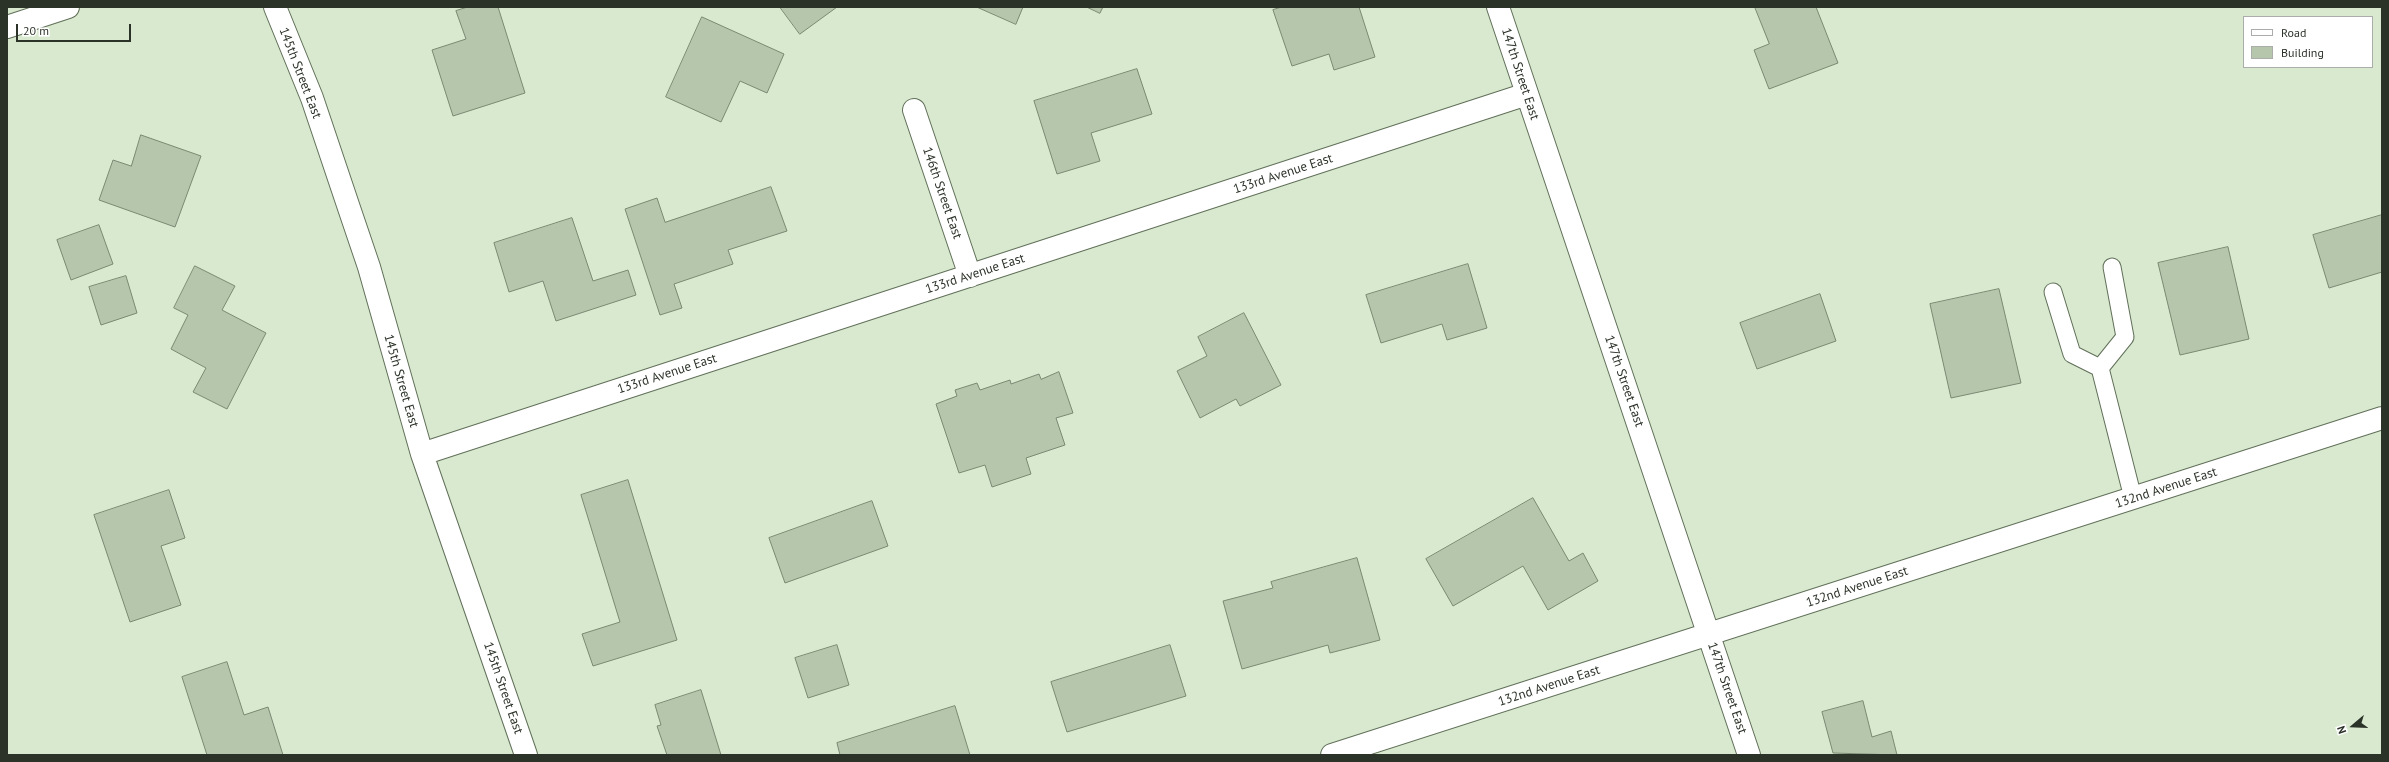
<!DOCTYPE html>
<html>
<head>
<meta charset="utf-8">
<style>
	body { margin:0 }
	#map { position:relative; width:2389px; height:762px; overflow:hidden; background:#d8e9cf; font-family:"PT Sans",sans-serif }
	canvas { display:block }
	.frame { position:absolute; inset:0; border:8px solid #2b3228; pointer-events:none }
	.legend { position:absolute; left:2243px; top:16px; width:130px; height:52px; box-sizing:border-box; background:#fff; border:1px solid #aaada9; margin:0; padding:5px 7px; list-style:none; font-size:12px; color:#2b3228 }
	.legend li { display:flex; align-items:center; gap:8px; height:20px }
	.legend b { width:20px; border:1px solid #aaada9 }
	.north { position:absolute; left:2333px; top:706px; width:40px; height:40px; -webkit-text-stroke:3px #fff; paint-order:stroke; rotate:251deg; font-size:11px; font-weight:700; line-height:16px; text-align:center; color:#2b3228 }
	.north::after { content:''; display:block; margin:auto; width:14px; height:18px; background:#2b3228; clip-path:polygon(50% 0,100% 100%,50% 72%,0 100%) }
	.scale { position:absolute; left:16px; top:24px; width:115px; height:18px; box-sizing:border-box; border:2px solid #2b3228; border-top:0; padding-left:5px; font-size:12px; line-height:14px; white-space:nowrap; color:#2b3228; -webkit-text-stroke:3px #fff; paint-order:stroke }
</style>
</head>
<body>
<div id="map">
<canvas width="2389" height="762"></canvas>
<div class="frame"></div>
<ul class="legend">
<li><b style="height:5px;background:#fff"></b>Road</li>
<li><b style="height:11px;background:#b5c6ad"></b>Building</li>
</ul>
<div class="north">N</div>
<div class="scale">20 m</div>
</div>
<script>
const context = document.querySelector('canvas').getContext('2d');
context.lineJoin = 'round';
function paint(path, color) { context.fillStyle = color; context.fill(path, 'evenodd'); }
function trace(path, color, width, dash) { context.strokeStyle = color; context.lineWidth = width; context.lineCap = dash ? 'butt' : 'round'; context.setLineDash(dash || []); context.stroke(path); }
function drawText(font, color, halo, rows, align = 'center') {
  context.font = font + ' "PT Sans",sans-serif'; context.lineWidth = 3.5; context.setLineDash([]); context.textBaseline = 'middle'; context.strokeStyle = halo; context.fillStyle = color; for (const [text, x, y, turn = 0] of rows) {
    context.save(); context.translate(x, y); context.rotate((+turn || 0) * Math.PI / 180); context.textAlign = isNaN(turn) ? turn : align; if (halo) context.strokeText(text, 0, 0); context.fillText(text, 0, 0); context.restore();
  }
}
const building = new Path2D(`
	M468 7H498L525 93 453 116 432 50 466 39 456 11Z
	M780 7H837L800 34Z
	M977 7H1023L1016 24Z
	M1087 7H1103L1100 13Z
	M1282 7H1359L1375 57 1334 70 1329 54 1292 66 1273 10Z
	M1755 7H1816L1838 63 1769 89 1754 50 1769 44Z
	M702 17 784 54 767 93 740 81 721 122 666 97Z
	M1137 69 1152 114 1091 133 1100 161 1057 174 1034 101Z
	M141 135 201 156 175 227 99 200 113 160 131 166Z
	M771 187 787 231 728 250 733 264 674 284 682 308 660 315 625 209 657 198 665 222Z
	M2382 215V272L2329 288 2313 235Z
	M572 218 593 281 628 270 636 295 556 321 543 281 509 292 494 243Z
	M99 225 113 264 71 280 57 240Z
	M2228 247 2249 339 2180 355 2158 263Z
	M1468 264 1487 328 1447 340 1442 324 1381 343 1366 295Z
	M195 266 235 286 222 310 266 333 227 409 193 392 206 368 171 349 188 315 174 308Z
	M126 276 137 313 101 325 89 287Z
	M1999 289 2021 383 1951 398 1930 304Z
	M1820 294 1836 341 1757 369 1740 323Z
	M1244 313 1281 385 1240 406 1236 399 1200 418 1177 371 1207 356 1198 337Z
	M1059 372 1073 413 1056 418 1065 445 1026 458 1031 474 992 487 985 465 959 473 936 404 957 396 955 390 977 383 980 390 1010 380 1011 384 1039 374 1041 379Z
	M628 480 677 640 593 666 582 634 620 622 581 495Z
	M169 490 185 538 161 546 181 605 130 622 94 515Z
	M1533 498 1569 561 1583 553 1598 581 1548 610 1523 566 1453 606 1426 559Z
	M872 501 888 546 785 583 769 538Z
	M1357 558 1380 640 1330 653 1328 645 1242 669 1223 601 1273 588 1271 582Z
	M837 645 849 685 808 698 795 658Z
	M1170 645 1186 696 1067 732 1051 682Z
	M227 662 244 715 268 707 283 755H207L182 677Z
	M701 690 721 755H667L657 726 661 725 655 705Z
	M1863 701 1872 737 1891 731 1897 755 1833 753 1822 712Z
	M955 706 970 755H840L837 743Z`);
paint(building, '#b5c6ad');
trace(building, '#7a8972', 1);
const service = new Path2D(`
	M2053 292 2072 354 2100 368 2133 498
	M2100 368 2125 337 2112 267`);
const minor = new Path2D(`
	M275 7 312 98 349 208 369 267 422 454 526 755
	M1498 7 1749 755
	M7 27 68 7
	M914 110 970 276
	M422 454 1527 94
	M1332 755 2382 418`);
trace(service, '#617059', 19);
trace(minor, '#617059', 24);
trace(service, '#fff', 17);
trace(minor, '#fff', 22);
drawText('13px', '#2b3228', '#fff', [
	["145th Street East",300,73,69],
	["147th Street East",1520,74,72],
	["133rd Avenue East",1283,174,-18],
	["146th Street East",942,193,71],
	["133rd Avenue East",975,274,-18],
	["133rd Avenue East",667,374,-18],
	["145th Street East",401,381,74],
	["147th Street East",1624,381,71],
	["132nd Avenue East",2166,488,-18],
	["132nd Avenue East",1857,587,-18],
	["132nd Avenue East",1549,686,-18],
	["145th Street East",503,688,71],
	["147th Street East",1727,688,71]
]);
</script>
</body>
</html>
